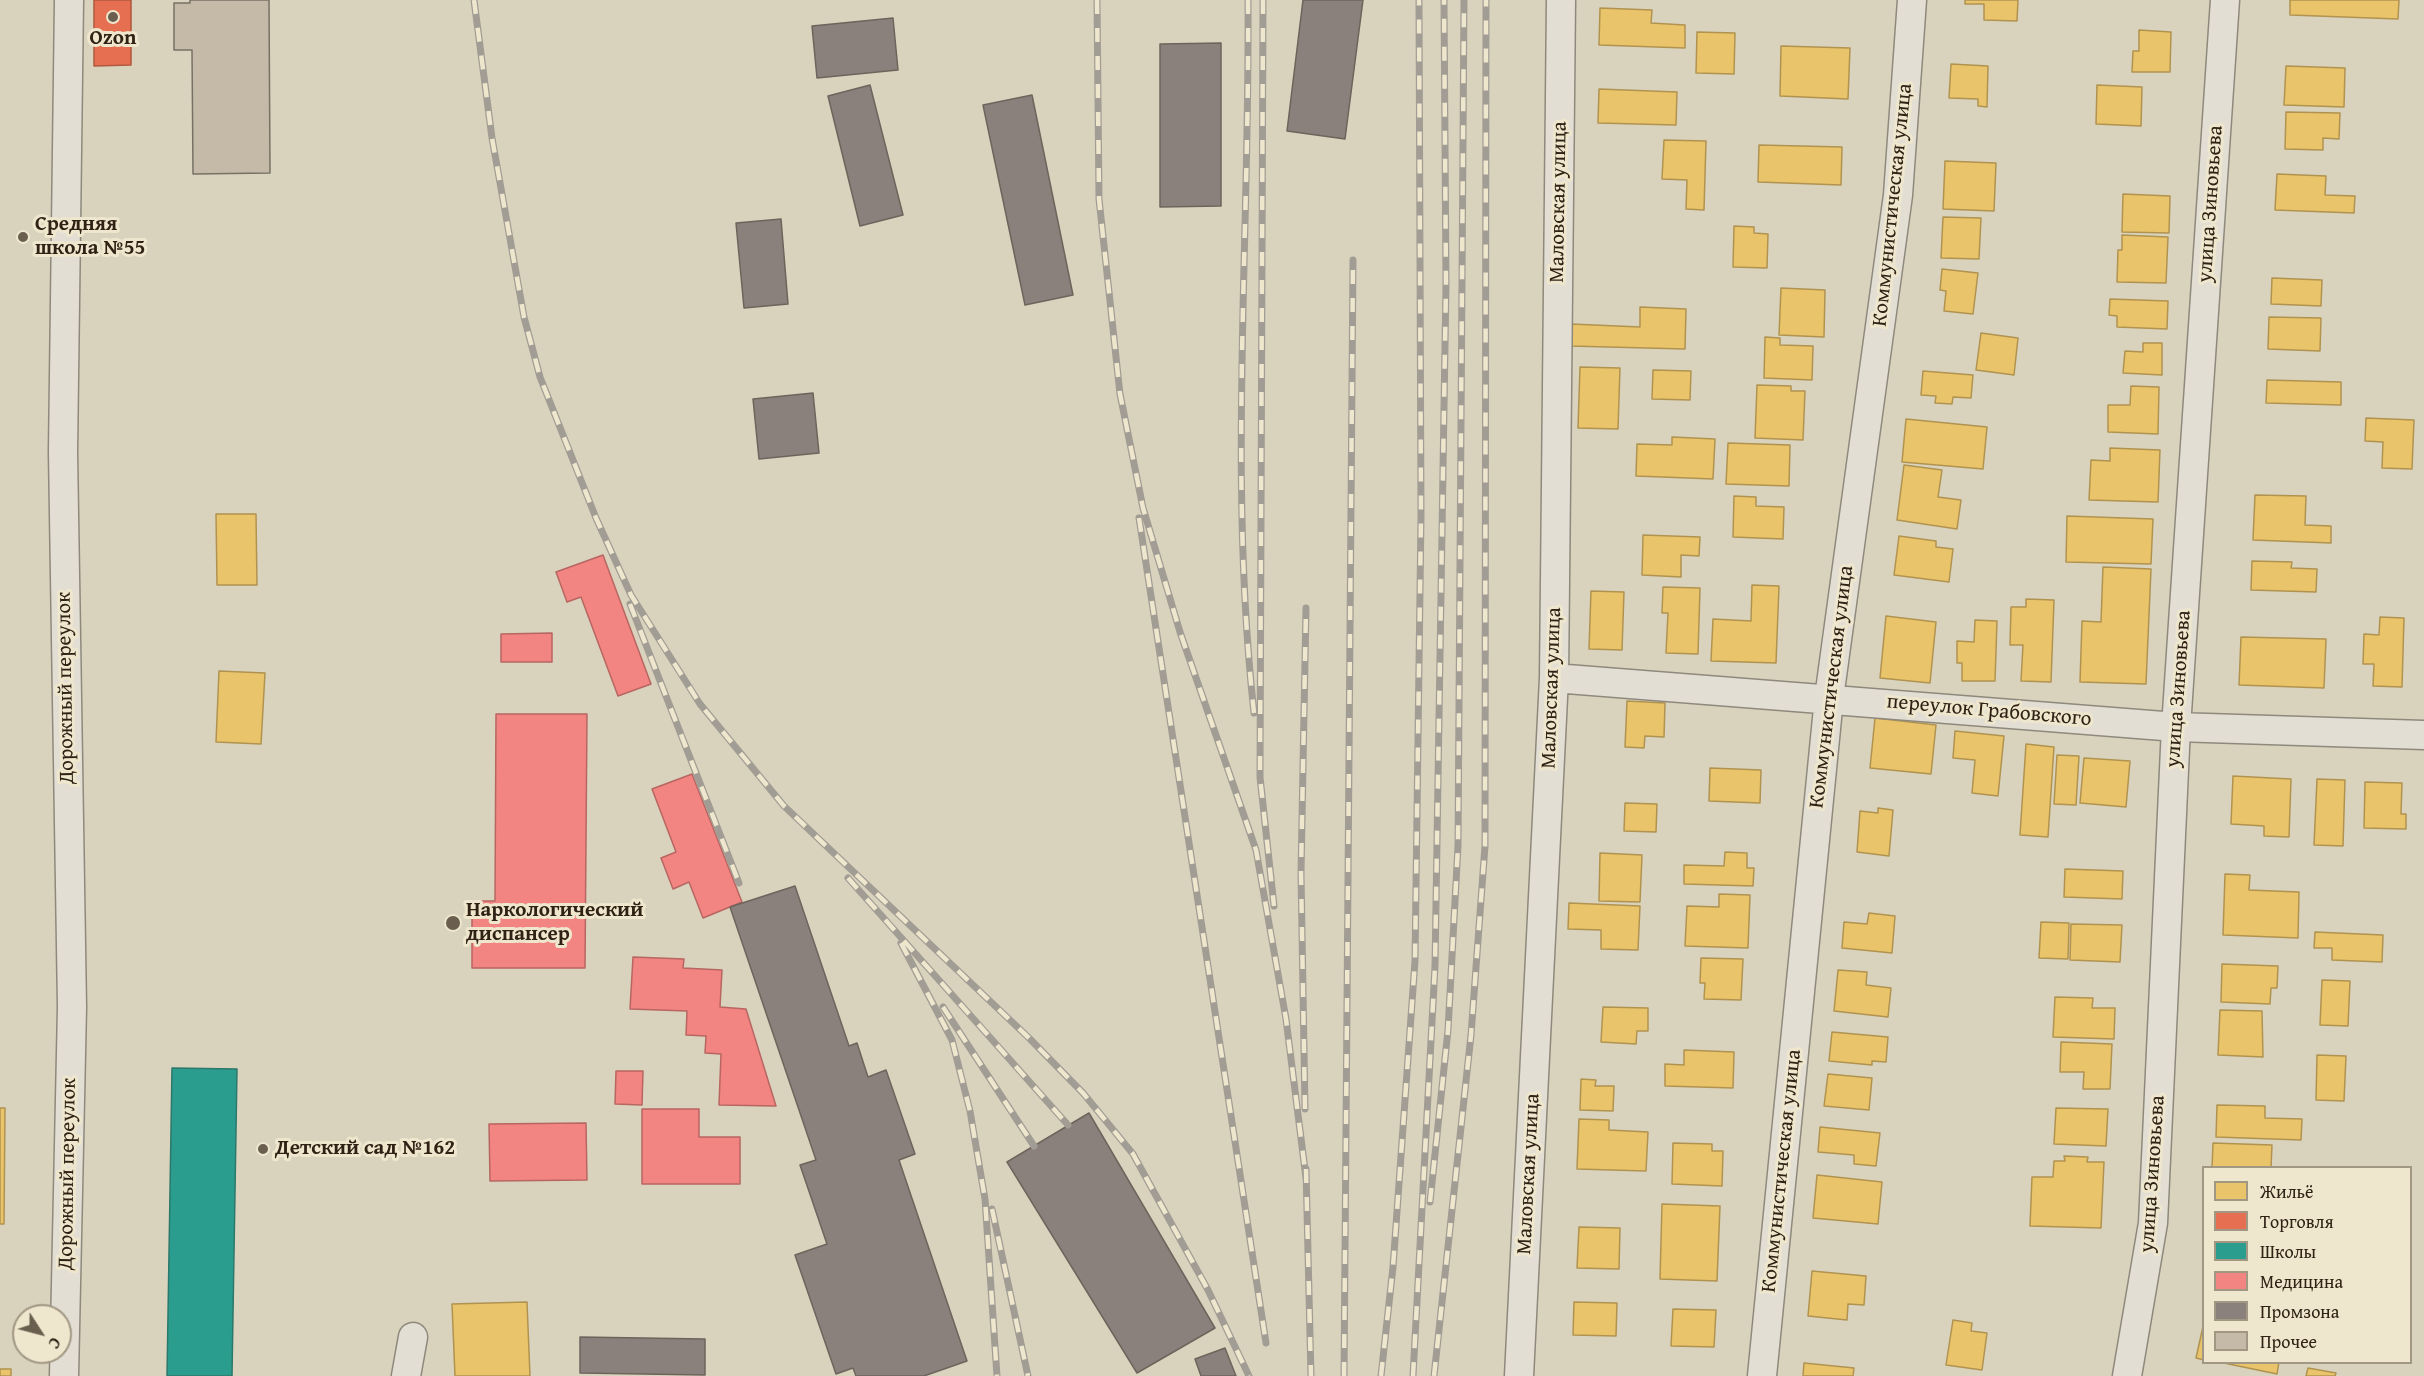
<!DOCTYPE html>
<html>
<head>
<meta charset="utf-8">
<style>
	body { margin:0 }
	#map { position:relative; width:2424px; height:1376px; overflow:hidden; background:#d9d3be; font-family:"Gentium Book Plus",serif }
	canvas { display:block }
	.legend { position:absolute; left:2202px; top:1166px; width:210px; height:198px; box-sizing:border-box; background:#eee6cd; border:2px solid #a29783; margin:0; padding:8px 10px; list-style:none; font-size:18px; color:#2f2113 }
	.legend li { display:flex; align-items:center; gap:12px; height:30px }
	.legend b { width:30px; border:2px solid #a29783 }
	.north { position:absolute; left:12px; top:1304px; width:60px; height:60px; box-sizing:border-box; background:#eee6cd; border:2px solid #a29783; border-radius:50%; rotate:126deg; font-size:16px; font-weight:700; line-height:24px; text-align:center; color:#2f2113 }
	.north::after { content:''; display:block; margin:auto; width:21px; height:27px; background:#6a5f4f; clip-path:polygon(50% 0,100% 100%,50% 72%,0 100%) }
</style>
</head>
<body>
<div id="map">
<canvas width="2424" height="1376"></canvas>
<ul class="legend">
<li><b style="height:16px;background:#e9c46a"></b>Жильё</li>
<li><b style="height:16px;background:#e76f51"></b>Торговля</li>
<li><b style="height:16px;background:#2a9d8f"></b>Школы</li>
<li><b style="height:16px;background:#f28482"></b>Медицина</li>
<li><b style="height:16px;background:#8a817c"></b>Промзона</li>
<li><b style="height:16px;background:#c5baa8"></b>Прочее</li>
</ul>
<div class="north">С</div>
</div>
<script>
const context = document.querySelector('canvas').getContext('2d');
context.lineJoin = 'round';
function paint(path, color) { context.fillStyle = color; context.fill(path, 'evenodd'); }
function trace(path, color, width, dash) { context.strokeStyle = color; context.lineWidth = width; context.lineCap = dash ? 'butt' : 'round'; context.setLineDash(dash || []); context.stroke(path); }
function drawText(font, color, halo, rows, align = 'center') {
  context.font = font + ' "Gentium Book Plus",serif'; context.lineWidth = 6; context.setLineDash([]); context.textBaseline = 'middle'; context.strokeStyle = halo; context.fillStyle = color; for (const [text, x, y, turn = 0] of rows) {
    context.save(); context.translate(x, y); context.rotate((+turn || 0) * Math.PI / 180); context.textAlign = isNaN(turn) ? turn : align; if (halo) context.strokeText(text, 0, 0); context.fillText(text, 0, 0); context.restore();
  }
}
const homes = new Path2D(`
	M1965 0H2018L2017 21 1984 20V4H1965Z
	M2290 0H2399L2398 19 2290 15Z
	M1600 8 1652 10 1651 23 1685 25V48L1599 45Z
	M2139 30 2171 32 2170 72H2132L2133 51H2139Z
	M1697 32 1735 33 1734 74 1696 73Z
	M1781 46 1850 48 1848 99 1780 96Z
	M1951 64 1988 66 1987 107 1978 106V99L1949 98Z
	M2286 66 2345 68 2344 107 2284 105Z
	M2097 85 2142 87 2141 126 2096 124Z
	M1599 89 1677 92 1676 125 1598 123Z
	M2286 112 2340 113 2339 139 2323 138V150L2285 149Z
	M1664 140 1706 141 1704 210 1686 209 1687 180 1662 179Z
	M1759 145 1842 147 1841 185 1758 182Z
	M1945 161 1996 163 1994 211 1943 209Z
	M2277 174 2326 176 2325 195 2355 196 2354 213 2275 210Z
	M2123 194 2170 196 2169 233 2122 232Z
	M1943 217 1981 218 1979 259 1941 258Z
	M1734 226 1754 227V233L1768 234 1767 268 1733 267Z
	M2122 235 2168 237 2166 283 2117 282 2118 250H2122Z
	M1942 269 1978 273 1973 314 1944 311 1946 291 1940 290Z
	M2272 278 2322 280 2321 306 2271 304Z
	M1781 288 1825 290 1824 337 1779 335Z
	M2110 299 2168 301 2167 329 2117 327V316L2109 315Z
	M1640 307 1686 309 1685 349 1570 346 1571 324 1640 327Z
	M2269 317 2321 318 2320 351 2268 349Z
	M1981 333 2018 338 2014 375 1976 370Z
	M1765 337 1780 338V345L1813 346 1812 380 1764 378Z
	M2143 343H2162V375L2123 373 2125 351 2143 352Z
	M1580 367 1620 368 1618 429 1578 428Z
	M1653 370 1691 371 1690 400 1652 399Z
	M1923 371 1973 375 1971 398 1953 397 1952 404 1935 403 1936 396 1921 395Z
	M2267 380 2341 382V405L2266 403Z
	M1757 385 1791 386V391H1805L1803 440 1755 438Z
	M2131 386 2159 387 2158 434 2108 432V405H2130Z
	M2366 418 2414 420 2412 469 2382 468 2383 442 2365 441Z
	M1906 419 1987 427 1983 469 1902 462Z
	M1672 437 1715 439 1713 479 1636 476 1637 444 1672 445Z
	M1728 443 1790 445 1789 486 1726 484Z
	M2110 448 2160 450 2158 502 2089 500 2091 460 2110 461Z
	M1904 465 1942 470 1938 497 1961 500 1957 529 1897 520Z
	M2255 495 2306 496 2305 525 2331 526V543L2253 540Z
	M1734 496 1756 497V506L1784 507 1783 539 1733 537Z
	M216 514H256L257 585H217Z
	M2067 516 2153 519 2151 564 2066 562Z
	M1643 535 1700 537 1699 556 1681 555V577L1642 575Z
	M1899 536 1936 541V547L1953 549 1949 582 1894 575Z
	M2252 561 2292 562 2291 568 2317 569 2316 592 2251 590Z
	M2103 567 2151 569 2146 684 2080 682 2082 621 2101 622Z
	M1752 585 1779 586 1776 663 1711 661 1713 619 1751 621Z
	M1663 587 1700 588 1698 654 1666 653 1668 613H1662Z
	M1591 591 1624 592 1622 650 1589 649Z
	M2026 599 2054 600 2051 682 2021 681 2023 645H2010L2011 607H2026Z
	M1886 616 1936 622 1930 683 1880 678Z
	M2380 617 2404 618 2402 687 2373 686 2374 664H2363L2364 634 2379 635Z
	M1975 620 1997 621 1995 681H1962V663H1957V641L1974 642Z
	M2241 637 2326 639 2324 688 2239 685Z
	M219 671 265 673 261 744 216 742Z
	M1627 701 1665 703 1664 737 1645 736 1644 748 1625 747Z
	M1875 718 1936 725 1931 774 1870 768Z
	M1955 731 2004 736 1998 796 1972 793 1975 760 1953 758Z
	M2026 744 2054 747 2048 837 2020 835Z
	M2057 755 2079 756 2076 805 2054 804Z
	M2084 758 2130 761 2126 807 2080 803Z
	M1710 768 1761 770 1760 803 1709 801Z
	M2233 776 2291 779 2289 837 2264 836V826L2231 824Z
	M2317 779 2345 780 2343 846 2314 845Z
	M2365 782 2402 783 2401 814H2406V829L2364 828Z
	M1625 803 1657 804 1656 832 1624 831Z
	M1878 808 1893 810 1889 856 1857 852 1860 811 1878 813Z
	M1725 852 1747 853V868H1754L1753 886 1684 884V865L1724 866Z
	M1600 853 1642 855 1640 902 1599 901Z
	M2065 869 2123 871 2122 899 2064 897Z
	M2225 874 2250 875 2249 890 2299 892 2298 938 2223 935Z
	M1719 894 1750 895 1748 948 1685 946 1687 906 1719 907Z
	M1569 903 1640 906 1638 950 1601 949V930L1568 929Z
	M1869 913 1895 916 1892 953 1842 948 1844 922 1867 924Z
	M2041 922 2069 923 2068 959 2039 958Z
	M2071 924 2122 925 2120 962 2070 960Z
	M2315 932 2383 935 2382 962 2332 960V948H2314Z
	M1701 958 1743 959 1741 1000 1704 999 1705 983H1700Z
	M2222 964 2278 966 2277 988H2271L2270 1004 2221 1002Z
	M1838 970 1867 972 1866 985 1891 988 1888 1017 1834 1011Z
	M2322 980 2350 981 2348 1026 2320 1025Z
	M2055 997 2093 998 2092 1008H2115L2114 1039 2053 1037Z
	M1603 1007 1648 1008V1031H1637L1636 1044 1601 1042Z
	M2220 1010 2262 1011 2263 1057 2218 1055Z
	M1832 1032 1888 1037 1886 1062 1872 1061V1065L1829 1061Z
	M2061 1042 2112 1044 2110 1089H2083L2084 1072H2060Z
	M1684 1050 1734 1052 1733 1088 1665 1086V1064L1684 1065Z
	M2317 1055 2346 1056 2344 1101 2316 1100Z
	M1828 1074 1872 1078 1869 1110 1824 1106Z
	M1581 1079 1596 1080 1595 1086H1614L1613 1111 1580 1110Z
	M2217 1105 2265 1106V1118L2302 1119 2301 1140 2216 1137Z
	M0 1108H5L4 1224H0Z
	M2056 1108 2108 1109 2106 1146 2054 1144Z
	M1579 1119 1609 1120V1130L1648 1132 1646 1171 1577 1169Z
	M1820 1127 1880 1133 1876 1166 1854 1164V1155L1818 1152Z
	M1673 1143 1712 1144V1151H1723L1722 1186 1672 1184Z
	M2213 1143 2272 1145 2271 1168H2212Z
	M2064 1156 2088 1157 2087 1162H2104L2101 1228 2030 1226 2032 1177H2053L2054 1161H2065Z
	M1817 1175 1882 1182 1878 1224 1813 1218Z
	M1662 1204 1720 1206 1717 1281 1660 1279Z
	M1579 1227 1620 1228 1619 1269 1577 1268Z
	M1812 1271 1866 1276 1864 1305 1848 1304 1847 1320 1808 1316Z
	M527 1302 530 1376H455L452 1304Z
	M1574 1302 1617 1303 1616 1336 1573 1335Z
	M1673 1309 1716 1310 1714 1347 1671 1346Z
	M1953 1320 1972 1323 1971 1331 1987 1333 1982 1370 1946 1365Z
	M2204 1322V1360L2196 1358Z
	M2219 1362H2279L2277 1374Z
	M1804 1363 1854 1368 1853 1376H1803Z
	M2308 1368 2336 1373 2335 1376H2306Z
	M0 1369H11V1376H0Z`);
paint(homes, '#e9c46a');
trace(homes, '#b19350', 1.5);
const shops = new Path2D(`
	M94 0H131V65L94 66Z`);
paint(shops, '#e76f51');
trace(shops, '#b0583e', 1.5);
const schools = new Path2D(`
	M172 1068 237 1069 232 1376H167Z`);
paint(schools, '#2a9d8f');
trace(schools, '#2c786a', 1.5);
const health = new Path2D(`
	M603 555 651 684 618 696 581 597 567 602 556 572Z
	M552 633V662H501V634Z
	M496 714H587L585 968H472V901H495Z
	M692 774 742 902 703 918 689 882 673 889 661 858 676 852 652 789Z
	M633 957 684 959 683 968 722 970 720 1007 746 1009 776 1106 719 1105 721 1054 705 1053 706 1036 686 1035 687 1011 630 1009Z
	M616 1071H643L642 1105 615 1104Z
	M642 1109H699V1137H740V1184H642Z
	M586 1123 587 1180 490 1181 489 1124Z`);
paint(health, '#f28482');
trace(health, '#b86661', 1.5);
const industry = new Path2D(`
	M1303 0H1363L1345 139 1287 131Z
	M893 18 898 70 817 78 812 26Z
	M1221 43V206L1160 207V44Z
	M870 85 903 215 860 226 828 96Z
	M1032 95 1073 295 1025 305 983 105Z
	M781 219 788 304 744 308 736 223Z
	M813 393 819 453 759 459 753 399Z
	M795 886 849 1046 857 1043 868 1077 886 1070 915 1154 899 1160 967 1361 924 1376H856L853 1368 836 1374 795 1255 827 1244 800 1165 816 1160 730 907Z
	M1089 1113 1215 1328 1137 1373 1007 1162Z
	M580 1337 705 1339V1375L580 1373Z
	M1225 1348 1236 1376H1201L1195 1359Z`);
paint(industry, '#8a817c');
trace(industry, '#6f645c', 1.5);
const building = new Path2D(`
	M190 0H269L270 173 193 174 192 50H174V3H190Z`);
paint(building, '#c5baa8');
trace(building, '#777165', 1.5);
const street = new Path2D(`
	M1554 678 2176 727 2424 735
	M64 1376 72 1007 63 452 69 0
	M406 1376 413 1337
	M1519 1376 1554 678 1561 0
	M1762 1376 1829 698 1898 195 1912 0
	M2127 1376 2153 1223 2176 727 2225 0`);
trace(street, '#8e897c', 31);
trace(street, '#e2ded4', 28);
const rail = new Path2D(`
	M474 0 492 138 524 317 540 377 596 518 631 595 700 704 784 806 1029 1038 1083 1093 1133 1154 1208 1290 1249 1376
	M1097 0 1099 199 1120 394 1143 508 1180 632 1256 850 1286 1019 1306 1178
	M1248 0C1250 238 1228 476 1254 713
	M1263 0 1260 777 1274 906
	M1139 518 1266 1343
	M630 604 739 883
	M848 878 1068 1125
	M901 943 952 1040 970 1111 985 1199 997 1376
	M943 1007 1034 1146
	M1305 1109 1301 873 1306 608
	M1306 1169 1311 1376
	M1430 1202 1448 1030 1458 846 1464 0
	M992 1209 1028 1376
	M1344 1376 1353 260
	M1381 1376 1393 1267 1415 961 1421 517 1419 0
	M1413 1376 1435 966 1446 284 1444 0
	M1434 1376 1471 1035 1485 846 1486 0`);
trace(rail, '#a29d94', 7);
trace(rail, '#eee6cd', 4.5, [14]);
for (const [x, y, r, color] of [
	[113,17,6,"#6a5f4f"],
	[23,237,6,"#6a5f4f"],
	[453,923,8,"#6a5f4f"],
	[263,1149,6,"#6a5f4f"]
]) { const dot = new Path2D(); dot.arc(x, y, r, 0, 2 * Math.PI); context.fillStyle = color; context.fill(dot); trace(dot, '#eee6cd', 2); }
drawText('bold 21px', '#2f2113', '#eee6cd', [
	["Ozon",113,39,"center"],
	["Средняя",35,225],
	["школа №55",35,249],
	["Наркологический",466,911],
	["диспансер",466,935],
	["Детский сад №162",275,1149]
], 'left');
drawText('21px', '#2f2113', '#eee6cd', [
	["Маловская улица",1559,202,-89],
	["улица Зиновьева",2211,204,-86],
	["Коммунистическая улица",1893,205,-84],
	["Коммунистическая улица",1832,687,-83],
	["Дорожный переулок",66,688,-91],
	["Маловская улица",1552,688,-88],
	["улица Зиновьева",2179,689,-86],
	["переулок Грабовского",1989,711,5],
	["Коммунистическая улица",1782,1171,-84],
	["Дорожный переулок",68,1174,-89],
	["Маловская улица",1529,1174,-87],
	["улица Зиновьева",2153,1174,-86]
]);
</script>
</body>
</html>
